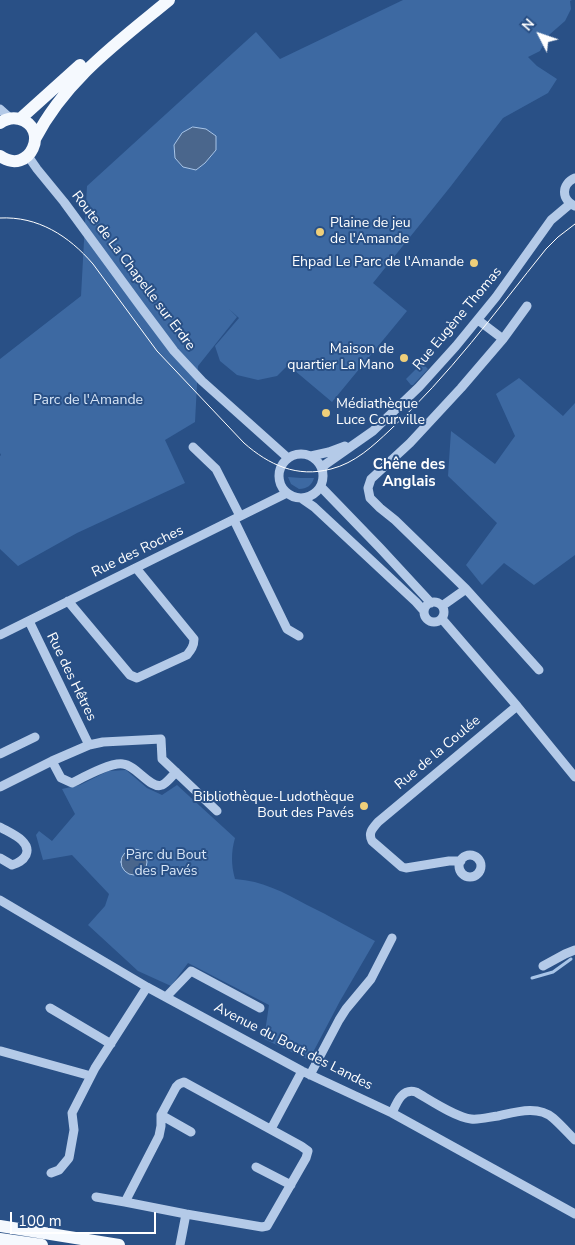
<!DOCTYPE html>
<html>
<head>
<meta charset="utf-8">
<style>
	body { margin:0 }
	#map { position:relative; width:575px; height:1245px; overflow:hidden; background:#295086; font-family:"Nunito Sans",sans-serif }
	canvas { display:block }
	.north { position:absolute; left:515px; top:10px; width:50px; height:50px; -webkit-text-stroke:4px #295086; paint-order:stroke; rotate:311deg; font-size:14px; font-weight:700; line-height:20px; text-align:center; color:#fff }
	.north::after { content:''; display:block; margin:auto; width:18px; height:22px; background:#fff; clip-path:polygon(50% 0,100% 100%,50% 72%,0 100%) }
	.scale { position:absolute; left:10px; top:1212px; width:146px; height:22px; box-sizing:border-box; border:2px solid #fff; border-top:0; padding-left:6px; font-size:15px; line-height:18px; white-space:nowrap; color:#fff; -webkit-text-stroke:4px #295086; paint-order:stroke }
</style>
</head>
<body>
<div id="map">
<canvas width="575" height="1245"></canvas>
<div class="north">N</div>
<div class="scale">100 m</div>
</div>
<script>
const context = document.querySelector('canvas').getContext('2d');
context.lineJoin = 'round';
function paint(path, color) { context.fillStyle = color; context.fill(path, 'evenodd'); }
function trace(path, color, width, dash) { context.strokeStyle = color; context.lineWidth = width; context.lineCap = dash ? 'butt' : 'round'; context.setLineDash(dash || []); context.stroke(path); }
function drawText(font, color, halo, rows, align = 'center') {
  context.font = font + ' "Nunito Sans",sans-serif'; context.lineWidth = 4; context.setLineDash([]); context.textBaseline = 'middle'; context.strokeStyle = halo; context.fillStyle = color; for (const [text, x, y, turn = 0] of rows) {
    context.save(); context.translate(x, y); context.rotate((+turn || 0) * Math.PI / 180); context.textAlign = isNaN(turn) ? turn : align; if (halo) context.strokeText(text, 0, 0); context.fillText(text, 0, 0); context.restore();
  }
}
paint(new Path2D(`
	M403 0H572L570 1 571 9 565 21 549 35 540 51 528 57 537 66 557 79 548 93 503 118 451 186 373 283 407 311 332 402 288 365 277 376 258 380 237 375 220 361 215 346 239 318 229 309 237 317 198 366 195 422 165 440 185 483 77 533 18 566 0 549V456L1 455 0 453V359L81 296 87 186 256 32 280 59Z
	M422 363 428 369 413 385H411L406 379Z
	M519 378 563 416 575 403V555L534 585 504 563 482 585 466 565 497 523 448 476 451 431 495 464 515 436 496 394Z
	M288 477 301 478H314C312 485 307 489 299 489L291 484Z
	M126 770 147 788 162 795 177 785 235 838C231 852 231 865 235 879 263 881 283 892 307 905 330 916 352 929 375 941L340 1001 309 1060 264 1039 269 1005 188 963 171 986 138 971 88 925 105 906 109 894 72 855 43 860 36 835 39 831 52 841 75 814 62 789 80 785 108 771Z`), '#3d69a2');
const water = new Path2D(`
	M193 127 206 129 216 136V150L205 163 196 170 183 167 175 158 174 145 182 133Z
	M121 862a13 13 0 1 1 26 0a13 13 0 1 1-26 0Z`);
paint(water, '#4a668c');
trace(water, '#a8c5e8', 1);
trace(new Path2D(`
	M532 978 553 972 571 959`), '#a8c5e8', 3);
trace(new Path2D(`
	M0 109 10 118
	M28 156 37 169 64 202 141 307 174 351 202 381 288 458
	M575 206C561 200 561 184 575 178
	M527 306 503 339 461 388 410 443 371 479 368 488 370 498 380 508 395 520 466 589 539 670
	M478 320 503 339
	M193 447 216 469 240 516
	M279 476a22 22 0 1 1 44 0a22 22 0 1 1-44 0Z
	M311 456 329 452 345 446
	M322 468 326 464 373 431 419 387 456 346 496 297 551 220 570 204
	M321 487 380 548 431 603
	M301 498 314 507 416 602 424 611
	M234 520 287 629 299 636
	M68 601 130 675 137 678 187 655C191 650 194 646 194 639L136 568
	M424 612a10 10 0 1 1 20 0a10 10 0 1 1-20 0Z
	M442 606 466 589
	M442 619 517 706 575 777
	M29 621 89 745
	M0 635 287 493
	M0 754 35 737
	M52 761 61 778 72 783C84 777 111 762 123 764 136 765 151 790 162 785 167 783 172 776 176 772
	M0 787 52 761 89 745 103 742 161 739 162 759 217 811
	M0 827C10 833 32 841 26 855 23 861 18 863 12 865L0 858
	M459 866a11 11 0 1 1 22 0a11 11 0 1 1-22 0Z
	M461 861H449L406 868 402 867 372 841C368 833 372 829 378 822L517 706
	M0 900 147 987 302 1071 392 1113 575 1214
	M543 966 565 954 575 950
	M166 997 191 971 260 1008
	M50 1008 111 1044
	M1 1051 91 1076
	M310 1075 339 1020 346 1009 371 979 392 938
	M184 1082 301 1146 308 1151 306 1158 267 1226 262 1227 186 1214 125 1202 159 1136 161 1126V1115L176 1087 179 1084Z
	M392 1113C397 1102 402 1088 416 1092 430 1100 455 1117 471 1119 480 1120 489 1117 498 1116 516 1112 538 1105 553 1118 561 1125 568 1133 575 1140
	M161 1115 191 1132
	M271 1129 302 1071
	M256 1167 291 1185
	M51 1173 59 1170 69 1158 74 1130 72 1113 95 1068 147 987
	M96 1197 125 1202
	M180 1245 186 1214`), '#b4cae8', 9);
trace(new Path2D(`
	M20 119 80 65
	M0 123C6 119 12 117 19 119 51 127 30 177 0 156
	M35 139C66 79 118 42 169 0
	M0 1226 119 1245
	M0 1239 42 1245`), '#f5f9fe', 12);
trace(new Path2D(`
	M0 218C38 216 69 236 93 264L157 351 244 443C269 465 297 478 331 469 355 463 373 446 390 430 449 376 496 311 546 249L558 237 575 224`), '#fff', 1);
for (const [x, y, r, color] of [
	[320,232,5,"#efcf7a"],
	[474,263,5,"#efcf7a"],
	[404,358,5,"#efcf7a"],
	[326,413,5,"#efcf7a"],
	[364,806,5,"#efcf7a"]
]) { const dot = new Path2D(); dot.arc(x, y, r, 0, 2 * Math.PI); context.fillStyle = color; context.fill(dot); trace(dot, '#295086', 2); }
drawText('14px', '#fff', '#295086', [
	["Plaine de jeu",330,224,"left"],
	["de l'Amande",330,240,"left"],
	["Ehpad Le Parc de l'Amande",464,263],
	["Maison de",394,350],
	["quartier La Mano",394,366],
	["Médiathèque",336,405,"left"],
	["Luce Courville",336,421,"left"],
	["Bibliothèque-Ludothèque",354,798],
	["Bout des Pavés",354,814]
], 'right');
drawText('14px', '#fff', '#295086', [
	["Route de La Chapelle sur Erdre",133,271,53],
	["Rue Eugène Thomas",458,319,-50],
	["Rue des Roches",138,552,-26],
	["Rue des Hêtres",71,677,64],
	["Rue de la Coulée",438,753,-40],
	["Avenue du Bout des Landes",293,1047,27]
]);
drawText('14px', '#d7e5f6', '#295086', [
	["Parc de l'Amande",88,401],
	["Parc du Bout",166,856],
	["des Pavés",166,872]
]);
drawText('bold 15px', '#fff', '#295086', [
	["Chêne des",409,465],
	["Anglais",409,482]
]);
</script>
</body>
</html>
